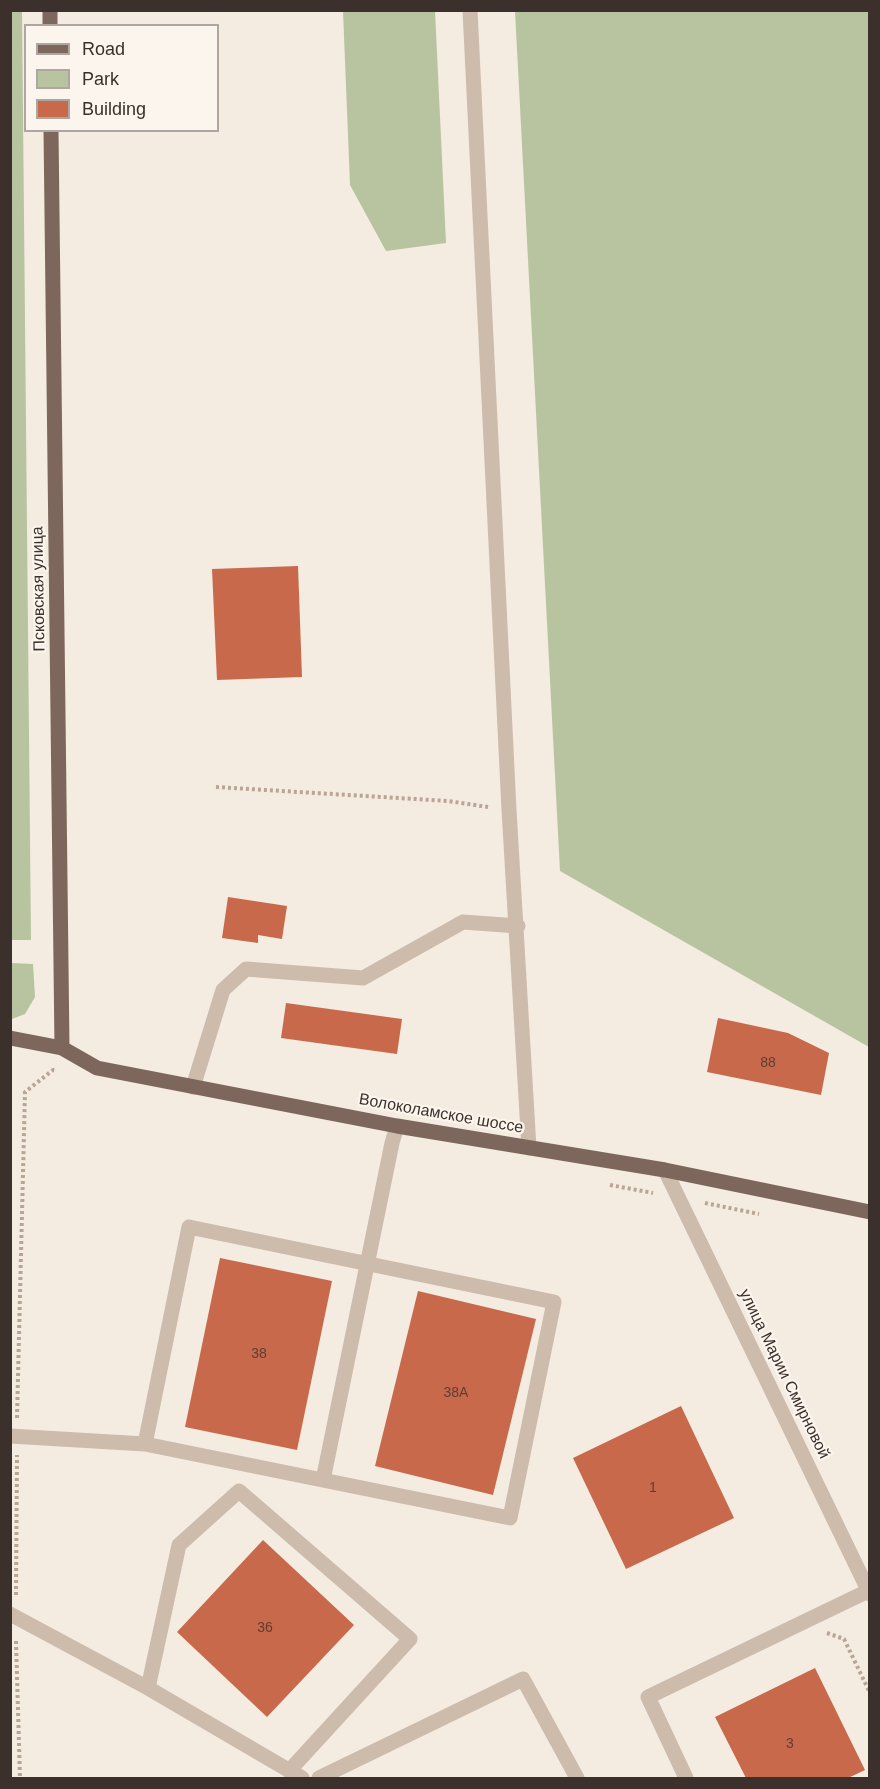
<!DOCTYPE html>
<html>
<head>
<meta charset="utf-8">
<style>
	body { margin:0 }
	#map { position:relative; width:880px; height:1789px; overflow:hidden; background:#f4ebe1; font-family:Helvetica,sans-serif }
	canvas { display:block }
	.frame { position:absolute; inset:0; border:12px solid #3b302b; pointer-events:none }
	.legend { position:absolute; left:24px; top:24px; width:195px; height:108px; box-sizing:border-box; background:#fbf5ee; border:2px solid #aea6a0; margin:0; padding:8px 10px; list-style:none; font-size:18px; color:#3b302b }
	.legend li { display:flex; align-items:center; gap:12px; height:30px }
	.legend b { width:30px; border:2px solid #aea6a0 }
</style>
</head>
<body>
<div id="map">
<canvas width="880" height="1789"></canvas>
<div class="frame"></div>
<ul class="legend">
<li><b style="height:8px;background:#7d675c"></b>Road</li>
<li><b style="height:16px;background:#b8c4a0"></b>Park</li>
<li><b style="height:16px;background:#c8694b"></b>Building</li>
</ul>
</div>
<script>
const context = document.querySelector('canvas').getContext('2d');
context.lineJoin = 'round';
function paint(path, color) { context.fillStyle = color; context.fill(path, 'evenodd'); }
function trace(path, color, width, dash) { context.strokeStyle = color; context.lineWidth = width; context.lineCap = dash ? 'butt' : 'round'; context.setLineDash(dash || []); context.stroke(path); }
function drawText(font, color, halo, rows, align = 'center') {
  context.font = font + ' Helvetica,sans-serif'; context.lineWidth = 4.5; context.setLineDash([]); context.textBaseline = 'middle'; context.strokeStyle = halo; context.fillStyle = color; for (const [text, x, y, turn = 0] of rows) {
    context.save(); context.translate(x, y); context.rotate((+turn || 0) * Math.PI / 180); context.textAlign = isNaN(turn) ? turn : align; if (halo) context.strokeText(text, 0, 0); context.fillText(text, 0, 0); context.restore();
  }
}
paint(new Path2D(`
	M10 11H22L31 940H10Z
	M343 11H435L446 243 386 251 350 185Z
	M515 11H869V1047L560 871Z
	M11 963 33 964 35 997 25 1014 12 1019Z`), '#b8c4a0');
paint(new Path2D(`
	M298 566 302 677 217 680 212 569Z
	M228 897 287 906 282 939 258 935V943L222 938Z
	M286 1003 402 1019 397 1054 281 1038Z
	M718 1018 788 1033 829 1053 821 1095 707 1072Z
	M220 1258 332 1281 297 1450 185 1427Z
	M418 1291 536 1319 493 1495 375 1466Z
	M681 1406 734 1518 626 1569 573 1458Z
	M263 1540 354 1625 267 1717 177 1632Z
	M815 1668 865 1770 848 1778H746L715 1717Z`), '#c8694b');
trace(new Path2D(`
	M216 787 448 801 488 807
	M610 1185 653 1193
	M705 1203 759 1214
	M17 1418 25 1092 53 1070 57 1071
	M16 1595 17 1455
	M827 1633 844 1639 870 1693
	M16 1641 20 1778`), '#b9a596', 4, [3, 3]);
trace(new Path2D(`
	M470 10 509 810 529 1148
	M193 1087 223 990 246 969 363 978 463 922 518 926
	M665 1170 870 1594
	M189 1227 554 1302 510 1518 145 1444Z
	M10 1436 145 1444
	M323 1480 392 1143 397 1126
	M10 1614 148 1688 302 1778
	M148 1688 179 1545 239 1491 410 1639 289 1771
	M319 1778 523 1679 577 1778
	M686 1778 648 1697 868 1591`), '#cdbbac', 15);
trace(new Path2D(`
	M50 10V26
	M51 130 62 1048
	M10 1038 62 1048 97 1068 397 1126 665 1170 870 1212`), '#7d675c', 15);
drawText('14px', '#5e3e33', null, [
	["88",768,1063],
	["38",259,1354],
	["38А",456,1393],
	["1",653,1488],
	["36",265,1628],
	["3",790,1744]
]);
drawText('16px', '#3b302b', '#fbf5ee', [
	["Псковская улица",39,589,-91],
	["Волоколамское шоссе",441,1114,10],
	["улица Марии Смирновой",784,1374,64]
]);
</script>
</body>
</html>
